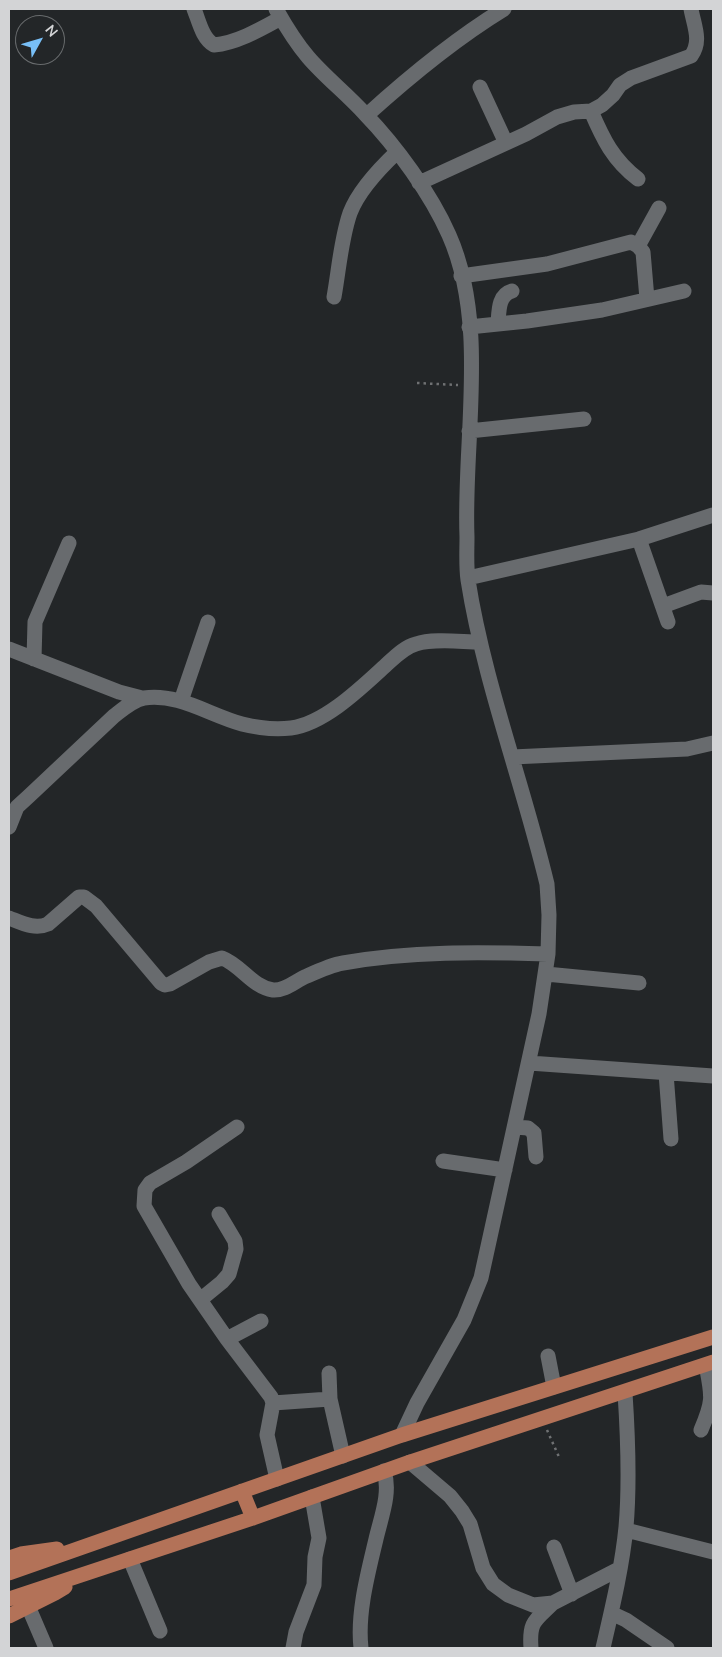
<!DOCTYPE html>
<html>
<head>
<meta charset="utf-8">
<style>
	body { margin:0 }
	#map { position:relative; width:722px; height:1657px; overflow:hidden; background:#232628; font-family:"Nunito Sans",sans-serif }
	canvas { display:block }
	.frame { position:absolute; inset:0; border:10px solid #d3d4d6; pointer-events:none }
	.north { position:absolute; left:15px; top:15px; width:50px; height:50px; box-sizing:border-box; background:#232628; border:1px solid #696c6e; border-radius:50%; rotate:51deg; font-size:14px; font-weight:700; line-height:20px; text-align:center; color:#d3d4d6 }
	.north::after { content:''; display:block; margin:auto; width:18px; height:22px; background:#78bff7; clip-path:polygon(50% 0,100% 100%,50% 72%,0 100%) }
</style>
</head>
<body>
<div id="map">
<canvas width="722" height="1657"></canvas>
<div class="frame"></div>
<div class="north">N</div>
</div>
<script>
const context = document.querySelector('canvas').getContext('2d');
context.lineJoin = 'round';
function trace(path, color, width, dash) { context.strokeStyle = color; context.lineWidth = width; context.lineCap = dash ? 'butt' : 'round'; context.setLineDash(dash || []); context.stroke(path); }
trace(new Path2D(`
	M417 383 458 385
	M547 1430 559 1457`), '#6f7173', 2.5, [2.5, 4]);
trace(new Path2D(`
	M194 9C199 21 202 38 214 45 237 43 261 29 281 18
	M276 9C285 25 296 43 308 57 325 77 347 94 365 114 396 146 431 194 449 235 489 325 463 441 467 537 467 551 466 566 468 580 484 682 523 783 547 884L549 915 548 954 539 1014 481 1278 464 1320 417 1403 402 1435
	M480 87 506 143
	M591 111C603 139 613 160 638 179
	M367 115C410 76 455 39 504 9
	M419 183 526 134 557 117 574 112 591 111 602 105 613 95 620 85 631 78 691 56C702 41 694 26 691 9
	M638 246 659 208
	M461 276 547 264 631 242 638 246 643 252 647 299
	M334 297C339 269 341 239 350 213 358 192 380 168 397 152
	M498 324C499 311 498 295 512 291
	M469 327 527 321 602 310 684 291
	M469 431 584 419
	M639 539 668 622
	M468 578 639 539 713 515
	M663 606 701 592 713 593
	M9 649 119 692 142 698
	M34 659 35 622 69 543
	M181 701 208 622
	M512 757 687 749 713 743
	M9 827 17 807 29 796 114 716C123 709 133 700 144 698 179 693 209 715 242 724 258 728 274 730 291 728 324 724 361 688 385 666 394 658 404 647 416 644 433 638 462 642 480 642
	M9 918C22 923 35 930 48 924L79 897H84L96 906 161 983 165 985 170 984 209 962 222 958C241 965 252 987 273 990 286 991 296 980 307 976 318 971 331 965 343 963 410 951 480 952 548 954
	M546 974 639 983
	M529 1063 713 1076
	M666 1073 671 1139
	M237 1127 186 1162 150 1183 145 1190 144 1206 189 1284 227 1339 271 1397 273 1403 267 1435 277 1479
	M515 1127 528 1128 534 1133 536 1157
	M443 1161 505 1170
	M200 1300 222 1282 229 1274 236 1249 235 1241 219 1214
	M227 1339 261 1321
	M548 1356 554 1387
	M330 1399 343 1456
	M273 1403 330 1399 329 1373
	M701 1430C714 1400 712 1396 706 1365
	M410 1462 450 1496 462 1511 470 1524 483 1568 493 1584 508 1595 533 1605 553 1603 619 1569
	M626 1530 713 1552
	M554 1547 572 1594
	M130 1559 160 1631
	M28 1606 46 1648
	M611 1613 626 1620 667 1648
	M293 1648 296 1632 314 1585 315 1557 319 1538 312 1497
	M361 1648C357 1613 368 1573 376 1539 381 1517 391 1493 384 1471
	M531 1648C529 1621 535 1621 553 1603
	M603 1648C612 1609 622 1568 626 1527 630 1482 628 1438 625 1393`), '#686b6e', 15);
trace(new Path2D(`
	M242 1491 253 1518
	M9 1558 21 1554 57 1549
	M9 1573 402 1435 713 1337
	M9 1599 253 1518 410 1462 713 1362
	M9 1616 55 1593 65 1587`), '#b37258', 15);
</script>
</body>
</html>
